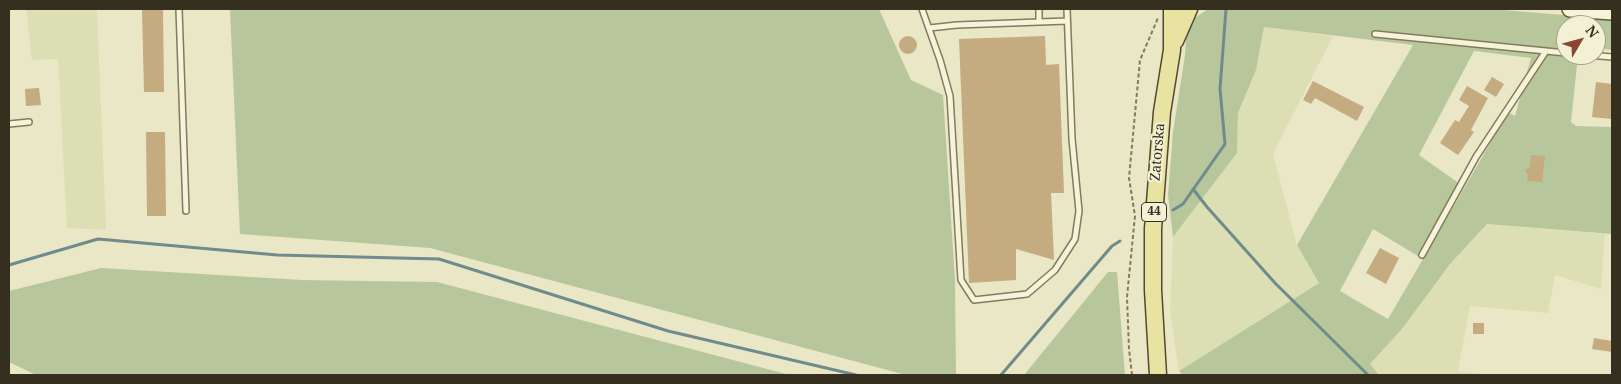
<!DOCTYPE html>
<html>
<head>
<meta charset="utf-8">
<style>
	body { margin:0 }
	#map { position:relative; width:1621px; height:384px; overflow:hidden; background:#eae7c6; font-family:"Noto Serif",serif }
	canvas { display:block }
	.frame { position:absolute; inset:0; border:10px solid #352f20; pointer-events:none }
	.north { position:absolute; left:1556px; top:15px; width:50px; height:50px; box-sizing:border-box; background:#f2f0d5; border:1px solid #a6a38d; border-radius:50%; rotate:53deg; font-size:14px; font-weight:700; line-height:20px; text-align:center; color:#352f20 }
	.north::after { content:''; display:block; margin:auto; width:18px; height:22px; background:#8d4633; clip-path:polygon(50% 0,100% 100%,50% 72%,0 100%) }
</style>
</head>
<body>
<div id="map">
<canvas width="1621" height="384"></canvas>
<div class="frame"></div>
<div class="north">N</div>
</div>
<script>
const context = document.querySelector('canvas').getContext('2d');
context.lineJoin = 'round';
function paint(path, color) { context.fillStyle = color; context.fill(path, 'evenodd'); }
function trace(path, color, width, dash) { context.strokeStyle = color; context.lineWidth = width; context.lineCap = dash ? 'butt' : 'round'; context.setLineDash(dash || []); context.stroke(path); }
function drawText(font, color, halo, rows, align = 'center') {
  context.font = font + ' "Noto Serif",serif'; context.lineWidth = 4.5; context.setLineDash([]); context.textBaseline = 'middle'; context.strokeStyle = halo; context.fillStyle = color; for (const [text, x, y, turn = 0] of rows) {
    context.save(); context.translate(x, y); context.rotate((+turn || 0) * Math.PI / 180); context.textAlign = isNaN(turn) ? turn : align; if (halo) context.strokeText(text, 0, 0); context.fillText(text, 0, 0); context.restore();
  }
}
paint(new Path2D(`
	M26 9H97L106 230 67 228 58 59 32 60Z
	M1264 27 1333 36 1273 154 1297 245 1319 283 1179 371 1170 312 1173 237 1237 153 1238 113 1256 70Z
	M1487 224 1605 234 1601 289 1555 275 1548 313 1470 306 1458 371 1484 375H1379L1370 364 1402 329 1450 264Z`), '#dcdfb4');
paint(new Path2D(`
	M230 9H879L911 80 943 95 955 281 956 375H906L430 248 240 234Z
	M1208 9H1491L1612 19V50L1596 48V25H1566V55H1578L1571 122 1576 126 1612 127V234L1487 224 1450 264 1402 329 1370 364 1379 375H1183L1179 371 1319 283 1297 245 1413 45 1264 27 1256 70 1238 113 1237 153 1173 237 1168 195 1173 132 1185 55 1187 23ZM1474 51 1531 58 1515 116 1508 112 1428 251 1460 184 1419 155ZM1373 229 1423 259 1388 319 1340 291Z
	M101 268 302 280 437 282 790 375H36L9 362V291Z
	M1108 272H1117L1125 375H1024Z`), '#b8c79b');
trace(new Path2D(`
	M1193 189 1207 207 1275 283 1368 375
	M1173 210 1183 204 1225 144 1220 89 1226 9
	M9 265 98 239 277 255 439 259 668 331 856 375
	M1001 375 1112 246 1120 241`), '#6f8b8b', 3);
paint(new Path2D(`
	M142 9H163L164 92H144Z
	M1045 36 1046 65 1059 64 1064 193H1051L1054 260 1016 249V280L969 283 959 39Z
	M899 45a9 9 0 1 1 18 0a9 9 0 1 1-18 0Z
	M1492 77 1504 84 1496 97 1484 90Z
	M1313 81 1364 107 1357 121 1315 98 1311 104 1303 100Z
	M1596 82 1612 84 1611 119 1592 117Z
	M1467 86 1488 98 1471 130 1474 132 1458 155 1440 143 1455 120 1459 122 1469 106 1459 100Z
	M39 88 41 105 26 106 25 89Z
	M146 132H165L166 216H147Z
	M1531 155 1545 156 1542 182 1527 181 1528 175 1525 170 1530 167Z
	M1380 248 1399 258 1386 284 1366 273Z
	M1473 323H1484V334H1473Z
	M1594 338 1612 341V352L1592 349Z`), '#c4ab80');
const lane = new Path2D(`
	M179 9 186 211
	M922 9 940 60 950 96 961 280 974 300 1027 294 1055 270 1075 239 1079 211 1072 139 1067 9
	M1039 9V22
	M929 28 957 25 1067 21
	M1375 34 1566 53
	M1588 55 1612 57
	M9 124 29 122
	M1422 255 1476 157 1546 51`);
const secondary = new Path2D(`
	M1570 9 1612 12`);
const primary = new Path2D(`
	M1175 41 1189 9
	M1158 375 1153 290V229L1162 112 1172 50V9`);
trace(lane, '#847a5d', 8);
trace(secondary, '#655b41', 18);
trace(primary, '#524831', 19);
trace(new Path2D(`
	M1132 375 1129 349 1127 297 1135 216 1129 178 1140 60 1158 18`), '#847a5d', 2, [4, 2.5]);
trace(lane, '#f5f3d9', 5);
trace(secondary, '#f5f3d9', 15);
trace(primary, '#e9e3a2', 16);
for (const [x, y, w] of [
	[1154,212,25]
]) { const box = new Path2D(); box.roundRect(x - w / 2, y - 9.5, w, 19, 4); context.fillStyle = '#f2f0d5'; context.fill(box); trace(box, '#352f20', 1); }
drawText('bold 12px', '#352f20', null, [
	["44",1154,212]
]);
drawText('14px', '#352f20', '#f2f0d5', [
	["Zatorska",1158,152,-85]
]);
</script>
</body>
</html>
